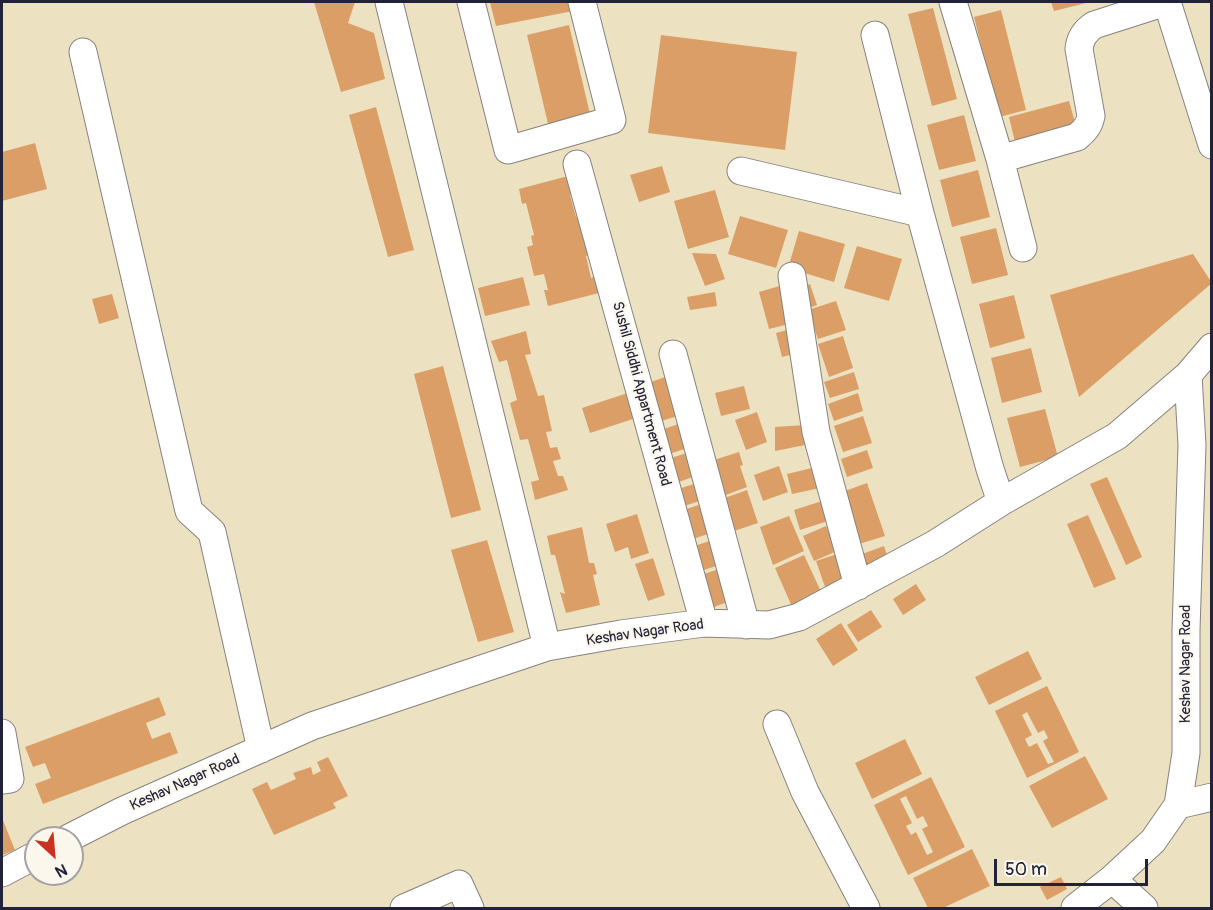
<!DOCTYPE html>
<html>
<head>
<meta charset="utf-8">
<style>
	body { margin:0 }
	#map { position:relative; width:1213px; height:910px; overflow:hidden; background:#ece2c2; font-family:Pangolin,sans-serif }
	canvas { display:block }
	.frame { position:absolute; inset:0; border:3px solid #22223b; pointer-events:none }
	.north { position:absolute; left:24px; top:826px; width:60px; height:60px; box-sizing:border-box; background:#fbf7ec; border:2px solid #a4a2a5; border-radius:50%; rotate:154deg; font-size:16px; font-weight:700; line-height:24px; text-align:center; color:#22223b }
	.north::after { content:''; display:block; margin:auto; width:21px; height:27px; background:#c8321e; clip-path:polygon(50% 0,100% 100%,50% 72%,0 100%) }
	.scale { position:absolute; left:994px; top:859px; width:154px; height:27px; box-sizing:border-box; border:3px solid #22223b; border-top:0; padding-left:8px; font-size:18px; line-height:21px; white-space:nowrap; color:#22223b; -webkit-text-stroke:4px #fbf7ec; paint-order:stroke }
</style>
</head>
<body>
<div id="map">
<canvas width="1213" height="910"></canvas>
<div class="frame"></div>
<div class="north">N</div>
<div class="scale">50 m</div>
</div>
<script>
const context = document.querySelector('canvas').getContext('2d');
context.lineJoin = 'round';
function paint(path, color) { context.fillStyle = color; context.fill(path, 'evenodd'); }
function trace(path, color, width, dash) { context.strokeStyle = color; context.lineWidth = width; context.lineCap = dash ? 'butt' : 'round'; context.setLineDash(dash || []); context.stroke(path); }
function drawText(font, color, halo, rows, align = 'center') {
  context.font = font + ' Pangolin,sans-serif'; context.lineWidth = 4.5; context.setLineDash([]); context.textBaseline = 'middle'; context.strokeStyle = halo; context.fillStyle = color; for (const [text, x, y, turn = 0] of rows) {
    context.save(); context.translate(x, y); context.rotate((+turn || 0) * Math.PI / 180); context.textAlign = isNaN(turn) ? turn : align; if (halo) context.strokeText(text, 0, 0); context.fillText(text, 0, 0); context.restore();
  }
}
paint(new Path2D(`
	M314 2H355L348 23 374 33 385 79 341 92Z
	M490 2H571L573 11 496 26Z
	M1051 2H1090L1054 11Z
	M933 8 957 99 932 106 908 14Z
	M1001 10 1026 110 999 117 974 17Z
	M569 25 591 118 549 128 527 35Z
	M661 35 797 52 785 150 648 133Z
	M1069 101 1076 126 1015 142 1009 117Z
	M376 107 414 250 388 257 349 115Z
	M964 115 976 161 939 170 927 125Z
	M35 143 47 189 2 201V152Z
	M662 166 670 192 639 202 630 175Z
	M978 170 990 217 952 227 940 180Z
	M572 175 576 193 570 195 576 217 580 216 590 254 586 256 591 278 598 275 603 292 548 306 544 290H548L544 274 534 276 527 247 533 245 531 236 534 235 526 203 522 204 519 189Z
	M715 190 729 237 688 249 674 201Z
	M740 216 788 230 776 268 728 254Z
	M996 228 1008 275 972 284 960 237Z
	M799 231 845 244 834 282 788 268Z
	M857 246 902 259 889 301 844 288Z
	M692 253 716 254 725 279 705 286Z
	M1193 254 1212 283 1079 397 1050 295Z
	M523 277 530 305 485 316 478 288Z
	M810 284 817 305 806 309 799 288Z
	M783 285 793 323 769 329 759 292Z
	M715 292 717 306 690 310 687 297Z
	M112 294 119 318 99 324 92 299Z
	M1014 295 1025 338 990 348 979 304Z
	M836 301 846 330 818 339 808 310Z
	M794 328 801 352 782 357 776 333Z
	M526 331 531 354 525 355 538 396 544 395 552 431 546 432 550 448 557 447 561 459 553 461 558 476H563L568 490 535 500 531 482 539 480 528 439 520 440 510 403 517 400 507 360 499 362 491 341Z
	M843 336 853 368 829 377 818 344Z
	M1031 348 1042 392 1002 403 991 358Z
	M443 366 481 510 451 518 414 374Z
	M854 372 859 389 830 398 824 382Z
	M671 375 684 414 658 422 645 384Z
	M744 386 750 409 721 416 715 393Z
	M634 391 642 416 590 433 582 408Z
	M858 393 863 411 834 421 828 404Z
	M1045 409 1058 457 1020 467 1007 418Z
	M757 412 767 442 746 450 735 420Z
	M863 416 872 443 843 452 834 426Z
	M690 420 697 445 669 454 661 430Z
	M805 425 810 444 775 451V427Z
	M867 450 873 468 847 477 841 459Z
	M693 451 701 474 676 483 668 459Z
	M739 452 743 465 740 466 747 487 723 496 711 461Z
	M779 466 788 492 763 501 754 475Z
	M816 467 820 488 792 494 787 474Z
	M1107 477 1142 557 1126 565 1090 484Z
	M700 482 706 499 681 507 675 490Z
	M867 483 885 536 859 544 842 492Z
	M747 490 758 523 731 532 719 500Z
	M822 501 828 521 800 530 794 510Z
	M704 503 714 532 687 541 678 512Z
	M637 514 649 553 631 559 628 547 615 552 606 524Z
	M1088 515 1116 579 1094 588 1067 524Z
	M789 516 804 551 773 565 760 527Z
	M826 526 837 551 814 561 803 536Z
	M582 527 589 563H594L597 574 593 575 600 605 566 613 560 592 565 594 555 555H551L547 536Z
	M715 539 723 564 697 572 689 548Z
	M487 540 514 632 478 642 451 550Z
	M884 546 891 567 860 577 854 557Z
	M840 553 849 580 825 587 816 561Z
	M804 555 823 596 793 609 775 568Z
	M653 558 665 595 648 601 635 564Z
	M719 569 730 601 709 609 698 576Z
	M916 584 926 600 903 615 893 599Z
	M871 610 882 627 858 642 847 625Z
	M841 623 858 650 833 666 816 639Z
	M1028 651 1042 679 989 705 975 677Z
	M1047 686 1079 752 1027 778 995 711ZM1027 712 1038 733 1044 730 1048 738 1043 741 1054 762 1048 764 1037 743 1029 747 1025 739 1032 735 1022 715Z
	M159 697 166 715 146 723 152 739 170 732 178 753 43 804 35 784 51 778 45 763 33 767 25 747Z
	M905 739 922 774 872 799 855 763Z
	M1085 756 1108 799 1052 828 1029 786Z
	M328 757 348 796 333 803 336 808 274 835 252 789 267 782 271 790 296 779 293 773 311 767 313 775 321 771 317 762Z
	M931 777 965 847 908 875 874 805ZM906 796 917 819 923 816 928 826 922 829 933 852 927 855 916 832 911 835 906 826 912 823 900 799Z
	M2 818 15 850 2 855Z
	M972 849 990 886 943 908H928L913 878Z
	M1061 877 1067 889 1047 900 1040 887Z`), '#db9e66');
const minor = new Path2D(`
	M389 2 547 647
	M471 2 508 150 612 120 582 2
	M953 2 1000 159 1023 248
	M1167 2 1212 145
	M875 35 920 213 990 469 1001 502
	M83 52 189 511 212 532 261 749
	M1000 159 1077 137C1085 130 1089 126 1091 116L1079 49C1080 38 1085 31 1094 25L1166 2
	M577 164 704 623
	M741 171 920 213
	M792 276 816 432 858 586
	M673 354 746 625
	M777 724 805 792 866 908
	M2 733 10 779 2 780
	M1178 805 1212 797
	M69 838 122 811 312 726 547 647 621 634 704 623 769 625 799 617 935 544 1001 502 1117 436 1188 375
	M2 873 36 855
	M1112 879 1144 908
	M404 908 459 884 470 908
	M1075 908 1112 879 1153 841 1178 805 1186 753V630L1192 445 1188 375 1212 347`);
trace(minor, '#87827e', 29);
trace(minor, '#fff', 27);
drawText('15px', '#22223b', '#fbf7ec', [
	["Sushil Siddhi Appartment Road",641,394,75],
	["Keshav Nagar Road",645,633,-8],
	["Keshav Nagar Road",1186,664,-90],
	["Keshav Nagar Road",185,783,-24]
]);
</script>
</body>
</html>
